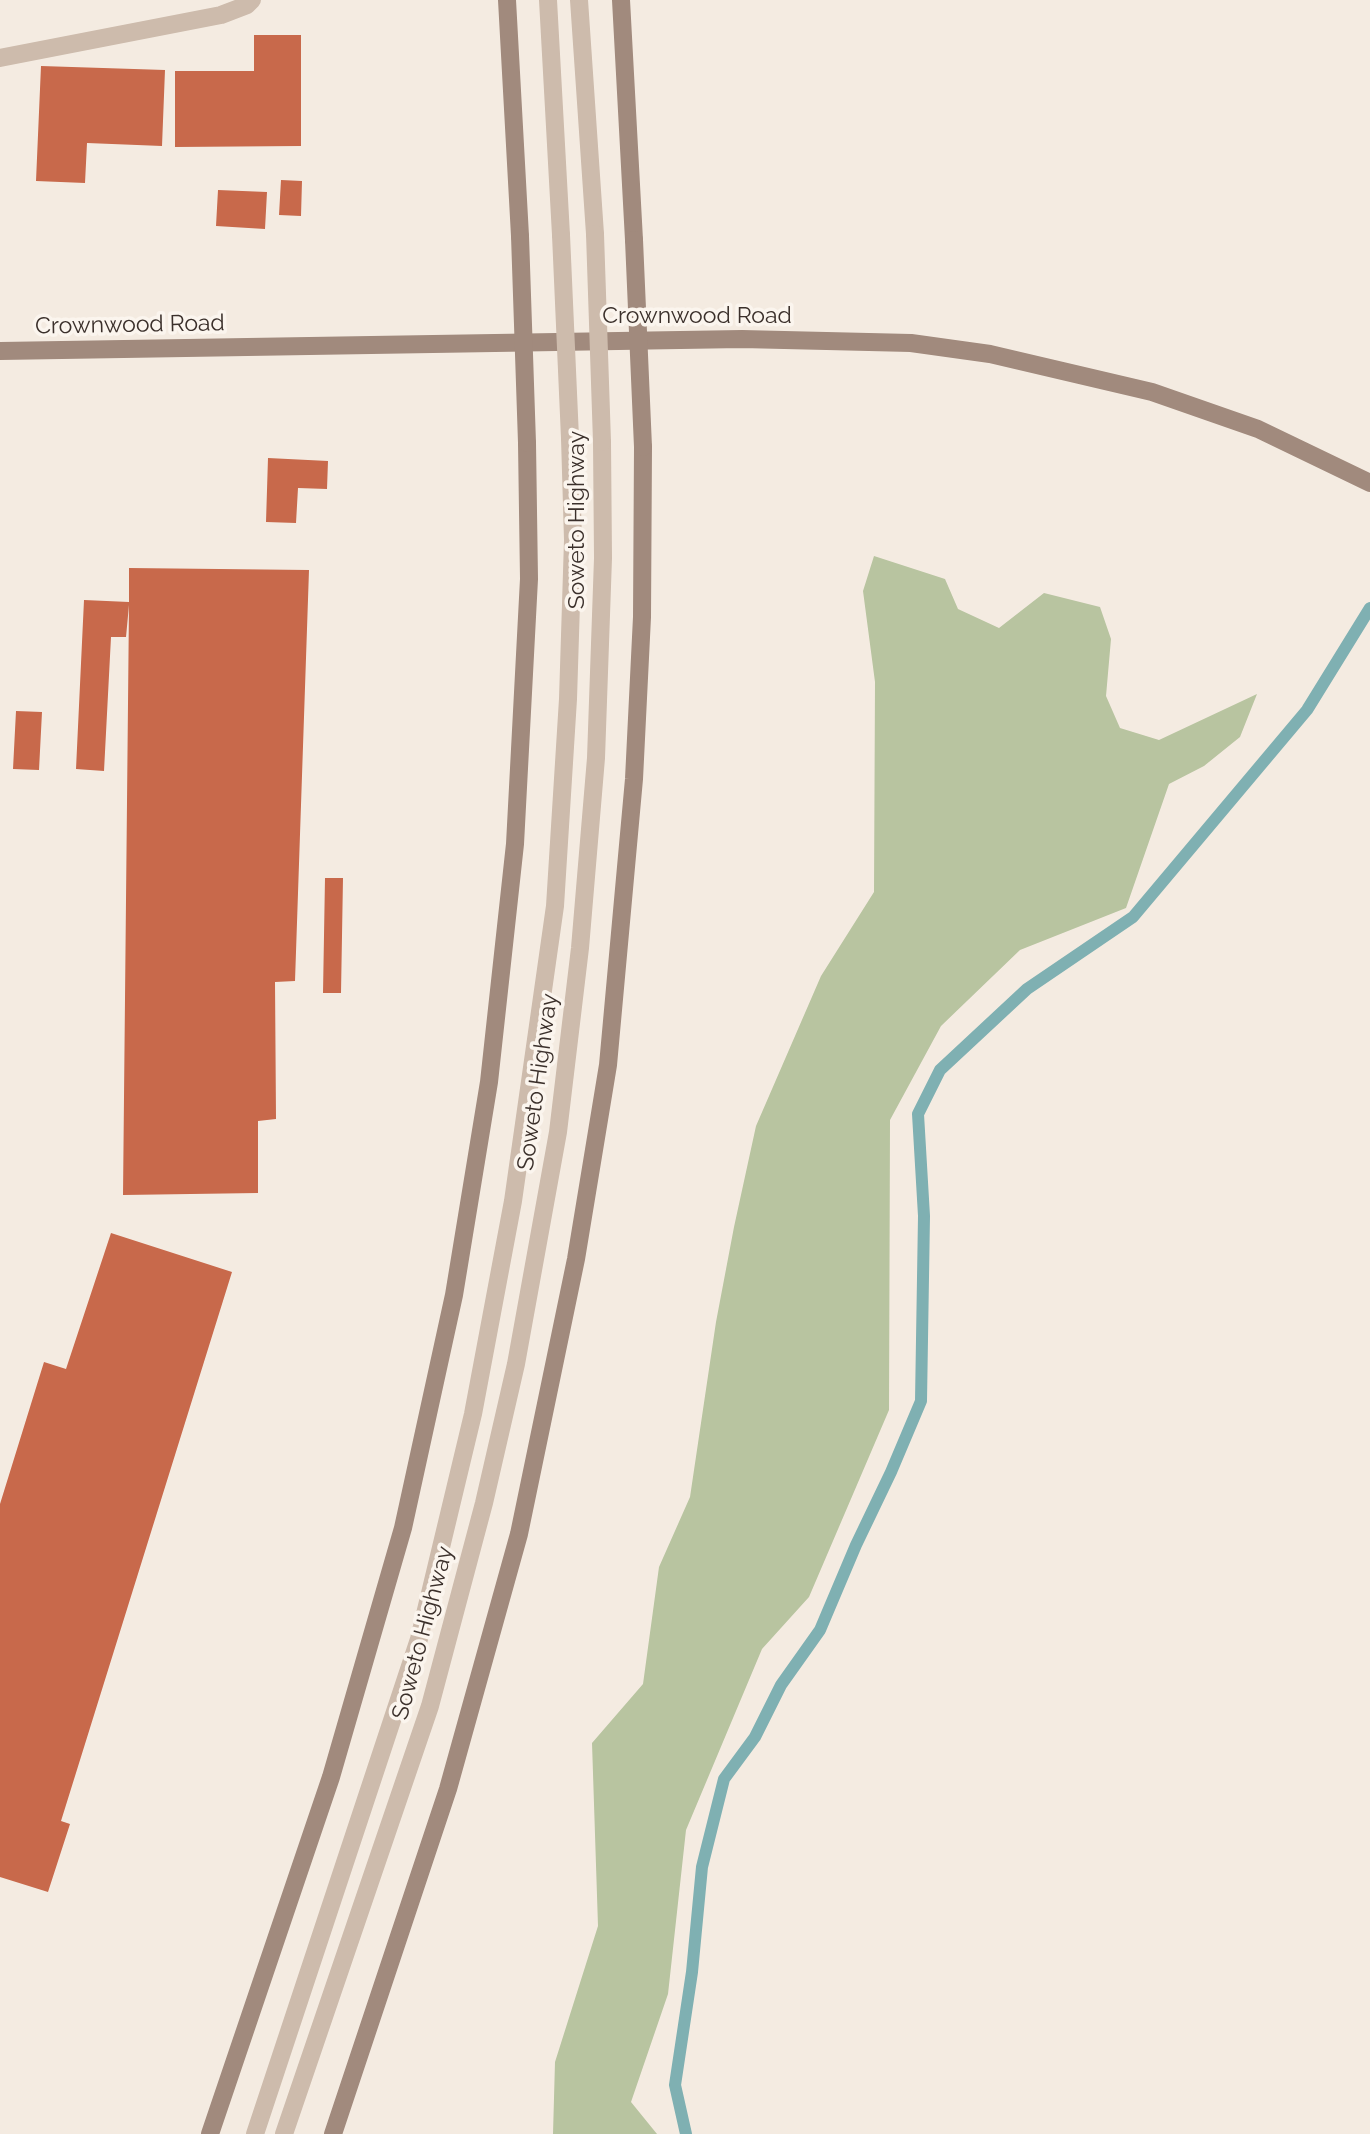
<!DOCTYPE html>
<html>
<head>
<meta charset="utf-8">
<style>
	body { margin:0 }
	canvas { display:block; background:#f4ebe1 }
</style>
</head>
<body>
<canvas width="1370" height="2134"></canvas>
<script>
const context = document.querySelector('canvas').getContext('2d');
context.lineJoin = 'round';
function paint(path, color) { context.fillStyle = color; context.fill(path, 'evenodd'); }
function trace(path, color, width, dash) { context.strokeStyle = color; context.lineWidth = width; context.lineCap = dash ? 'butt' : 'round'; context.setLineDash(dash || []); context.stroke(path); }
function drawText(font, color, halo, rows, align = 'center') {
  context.font = font + ' Raleway,sans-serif'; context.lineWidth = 7; context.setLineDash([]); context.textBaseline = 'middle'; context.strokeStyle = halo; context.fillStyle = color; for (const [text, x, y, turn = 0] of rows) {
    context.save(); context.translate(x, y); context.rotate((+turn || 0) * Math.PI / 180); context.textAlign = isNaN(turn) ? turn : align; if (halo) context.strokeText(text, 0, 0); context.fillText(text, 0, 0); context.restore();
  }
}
paint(new Path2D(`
	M874 556 945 579 958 609 999 628 1044 593 1100 607 1111 639 1106 696 1120 728 1159 740 1257 694 1240 737 1204 766 1169 784 1126 908 1020 950 941 1026 890 1120 889 1410 809 1597 762 1649 686 1830 668 1994 631 2102 657 2134H553L555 2062 598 1926 592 1743 643 1684 659 1567 690 1497 716 1322 734 1227 756 1126 821 976 874 892 875 682 863 591Z`), '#b8c4a0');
trace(new Path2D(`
	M686 2134 675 2085 692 1972 702 1867 724 1779 755 1737 781 1685 820 1630 856 1545 891 1472 921 1401 924 1216 918 1114 940 1070 1027 989 1133 917 1307 710 1370 608`), '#7fb0b2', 12);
paint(new Path2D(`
	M254 35H301V146L175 147V71H254Z
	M41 66 165 70 162 146 87 143 85 183 36 181Z
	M281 180 302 181 301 216 279 215Z
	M218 190 267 192 265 229 216 226Z
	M268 458 328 461 327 489 298 488 296 523 266 522Z
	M129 568 309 570 295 981 275 982 276 1119 258 1121V1193L123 1195 129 605 126 637H111L104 771 76 769 84 600 129 602Z
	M16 711 42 712 39 770 13 769Z
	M325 878H343L341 993H323Z
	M111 1233 232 1272 61 1821 70 1824 48 1892 0 1877V1504L44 1362 66 1369Z`), '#c8694b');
trace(new Path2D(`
	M548 0 561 235
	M579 0 595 234
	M0 58 221 15 247 5 252 0
	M255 2134 419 1639 473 1414 513 1201 555 906 568 699 573 540 570 438
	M284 2134 430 1706 484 1503 516 1364 558 1132 580 948 596 758 603 558 602 442`), '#cdbbac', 18);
trace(new Path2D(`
	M507 0 520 236
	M621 0 634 240
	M0 351 742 339 911 343 990 354 1152 392 1258 429 1370 483
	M210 2134 331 1777 403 1528 454 1295 489 1082 515 844 529 579 527 443
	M333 2134 448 1789 519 1534 576 1259 608 1065 634 779 642 617 643 447`), '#a18a7d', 18);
trace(new Path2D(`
	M595 234 602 442
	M561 235 570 438`), '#cdbbac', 18);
trace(new Path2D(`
	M520 236 527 443
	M634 240 643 447`), '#a18a7d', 18);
drawText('23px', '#3b302b', '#fbf5ee', [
	["Crownwood Road",697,316],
	["Crownwood Road",130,325,-1],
	["Soweto Highway",577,520,-90],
	["Soweto Highway",538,1082,-82],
	["Soweto Highway",423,1633,-75]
]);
</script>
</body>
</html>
